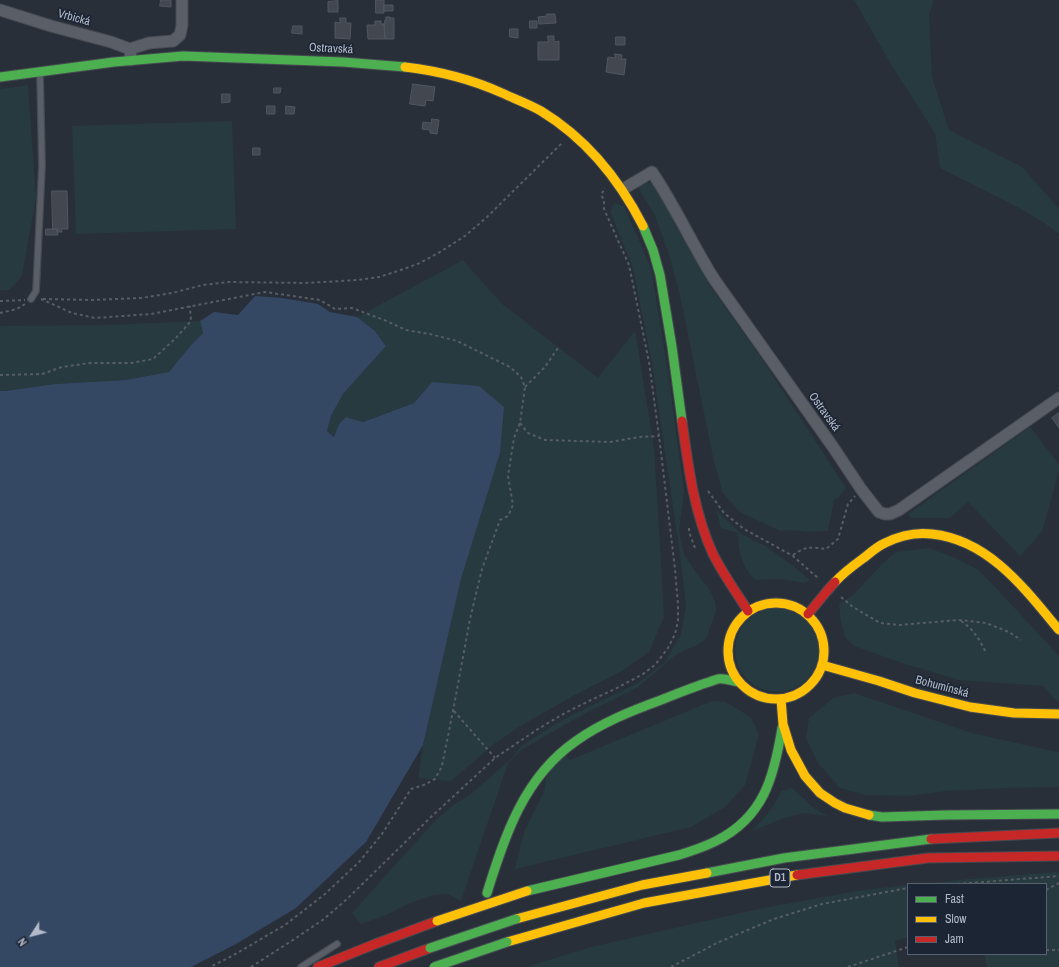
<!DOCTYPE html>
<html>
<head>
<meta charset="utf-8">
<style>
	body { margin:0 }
	#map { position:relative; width:1059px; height:967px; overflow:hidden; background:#292f39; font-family:"Archivo Narrow",sans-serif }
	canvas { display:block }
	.legend { position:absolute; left:907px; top:883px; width:140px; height:72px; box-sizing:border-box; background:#1c2534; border:1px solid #586170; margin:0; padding:5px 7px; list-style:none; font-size:12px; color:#b3bbca }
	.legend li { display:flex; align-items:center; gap:8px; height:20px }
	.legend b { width:20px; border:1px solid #586170 }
	.north { position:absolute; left:12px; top:915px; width:40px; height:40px; -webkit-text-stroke:3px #1c2534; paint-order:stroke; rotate:234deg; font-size:11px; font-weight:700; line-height:16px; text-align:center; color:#b3bbca }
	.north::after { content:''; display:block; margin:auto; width:14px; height:18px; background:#b3bbca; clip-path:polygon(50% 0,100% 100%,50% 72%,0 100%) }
</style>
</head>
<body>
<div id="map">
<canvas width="1059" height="967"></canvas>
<ul class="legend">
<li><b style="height:5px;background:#4caf50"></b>Fast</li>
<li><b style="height:5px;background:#ffc107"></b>Slow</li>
<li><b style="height:5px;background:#c62828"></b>Jam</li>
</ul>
<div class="north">N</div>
</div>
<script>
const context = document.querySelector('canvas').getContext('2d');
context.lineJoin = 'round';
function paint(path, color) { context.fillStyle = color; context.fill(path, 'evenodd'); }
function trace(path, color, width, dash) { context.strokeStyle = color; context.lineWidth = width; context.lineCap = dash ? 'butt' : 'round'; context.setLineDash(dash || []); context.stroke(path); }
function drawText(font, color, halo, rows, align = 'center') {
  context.font = font + ' "Archivo Narrow",sans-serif'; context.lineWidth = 3.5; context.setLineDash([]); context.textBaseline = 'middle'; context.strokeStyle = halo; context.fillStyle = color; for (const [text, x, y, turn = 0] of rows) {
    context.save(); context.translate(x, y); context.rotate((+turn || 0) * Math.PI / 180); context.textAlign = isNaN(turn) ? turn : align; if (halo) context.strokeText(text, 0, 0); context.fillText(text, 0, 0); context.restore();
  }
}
paint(new Path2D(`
	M854 0H934L929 14 932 77 949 130 1022 167 1059 209V234L1043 222 1019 208 940 168 935 133 892 66Z
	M28 85 36 198 22 275 17 282 9 290H0V89Z
	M232 121 236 229 76 234 72 126Z
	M644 182 651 183 658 188 676 226 710 286 764 362 846 488 839 497 834 500 828 531H818L809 532 791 530 780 531 740 512 723 493 714 462 680 295 668 251 655 216 638 187Z
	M614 203 624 206 651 268 668 372 684 492 679 531 684 555 698 575 710 590 715 602 716 611 706 639 698 645 685 650 673 657 638 687 582 715 521 750 508 763 461 901 448 894 434 895 410 903 386 915 361 924 352 913 433 823 453 805 470 795 512 758 521 746 562 720 638 683 665 662 681 634 686 607 680 554 652 363 633 268 610 211Z
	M463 260 501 303 598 378 635 331 654 448 662 578 664 617 649 652 622 671 575 695 522 725 494 744 451 781 418 778 423 745 461 579 500 453 432 382 414 403 363 422 346 417 339 424 335 437 327 431 331 416 343 394 386 346 375 331 357 317Z
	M200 321 203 333 191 345 169 372 125 380 55 384 5 391H0V326L107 325Z
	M1030 427 1059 464V471L1042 532 1020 556 968 502 950 518H911L908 514Z
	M716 509 722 516 743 535 767 547 793 566 810 580 804 583 787 580 775 579 755 580C741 565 739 553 738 533L721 528Z
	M929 548 955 558 977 569 998 590 1059 656V701H1057L1043 686 959 680 902 663 854 646 845 637 841 622 839 604 853 595 883 563 896 552Z
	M735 650a42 42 0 1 1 84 0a42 42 0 1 1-84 0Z
	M854 693 972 733 1052 751 1059 752V787L1007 788 947 791 907 796 865 795 840 788 818 763 806 738 809 718 833 698Z
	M712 701 725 702 738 709 751 718 759 734 745 785 725 807 691 827 515 869 524 832 544 792 547 772 565 754 570 760Z
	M792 788 815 809 828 816 804 813 784 818 750 832C763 820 774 808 781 791Z
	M1056 872 1059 873V967H987L984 954H1046V884H922L969 879Z
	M908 885V937L895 941 899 967H526L591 947 763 908 863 890Z`), '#263a3f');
paint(new Path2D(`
	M255 296 282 298 318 304 330 312 357 317 375 331 386 346 343 394 331 416 327 431 334 437 339 424 346 417 363 422 414 403 432 382 479 386 504 407 500 453 461 579 423 745 366 842 296 908 236 944 191 967H0V391H5L55 384 125 380 169 372 191 345 203 333 200 321 214 312 238 315Z`), '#344763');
const building = new Path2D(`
	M161 0H171V7L160 6Z
	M376 0H384V13H376Z
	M338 1V12H328V2Z
	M384 5H393V11H384Z
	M547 14H555L556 23 539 24 538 17 547 16Z
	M386 17H390V18H394V39H385L384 24 385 20H386Z
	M340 18H346V23H351L350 39 335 38V22L340 23Z
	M375 21H381V24H384L385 39H368L367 25H375Z
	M530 21H537V28H530Z
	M293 26H302V34L292 33Z
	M510 29H518V38L510 37Z
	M548 36H554V42L559 41V60H538V42H548Z
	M616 37H625V45H616Z
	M615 54 622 55 621 59H626L624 75 606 72 608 57 615 58Z
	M413 84 435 87 433 101 426 100 425 106 410 104Z
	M274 88H281L280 93H274Z
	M222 94H230V102L222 103Z
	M267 106H275V114H267Z
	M286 106 295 107 294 114H286Z
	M432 119 439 120 437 134 430 133V130L422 129 423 122 431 123Z
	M253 148H260V155H253Z
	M52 191H67L68 229H61L62 232H57V229H53Z
	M46 229H57L58 235H46Z
	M1059 413V428L1052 418Z`);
paint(building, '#424750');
trace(building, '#515760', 1);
const lane = new Path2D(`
	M31 299 36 291 42 166 40 72
	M301 967 337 944`);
const street = new Path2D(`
	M0 10 51 26 111 42 130 49 131 60
	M130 49 149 43 173 41 180 35 182 25V0
	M623 189 652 172C675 206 692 244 714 279L833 447 861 489 875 507 879 512 885 514H890L899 510 1059 398`);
const fast = new Path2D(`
	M0 77 114 62 183 56 343 62 405 67
	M643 226 653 250 660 275 672 347 682 421
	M869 815 882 817 946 815 1059 814
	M707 873 784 858 931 839
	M527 891 679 855C692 851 704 847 716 841 764 817 774 777 782 728
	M487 893C505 835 524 777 576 741 601 723 631 711 661 700 676 694 691 688 706 683 710 682 714 680 718 679 725 678 732 681 739 682`);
const slow = new Path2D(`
	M405 67C439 71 471 79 502 93 515 99 529 104 541 111 587 139 619 179 643 226
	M835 582C844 572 854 565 865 557 871 552 878 546 885 543 899 536 916 532 932 534 989 540 1025 589 1059 630
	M728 651a48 48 0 1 1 96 0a48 48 0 1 1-96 0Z
	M822 665 879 681 915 693 970 707 1014 713 1059 714
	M781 699 783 724 791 750 805 776 820 793 835 803 845 808 869 815
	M516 919 642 885 707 873
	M507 942 644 903 797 875`);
const jam = new Path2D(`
	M682 421C688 465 694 513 713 554 723 574 736 592 748 611
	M808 614 827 591
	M931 839 1059 833
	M797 875 928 858 1059 856
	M318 967 375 944 437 921
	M379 967 430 948`);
trace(lane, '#464a51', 8);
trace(street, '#464a51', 13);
trace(fast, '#464a51', 11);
trace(slow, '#464a51', 11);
trace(jam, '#464a51', 11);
trace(new Path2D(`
	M41 299 72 313 95 318 151 314 265 292 320 300 335 309 352 308 384 320 406 330 430 334 457 341 510 367 521 377 525 387 520 423 514 438 508 476 513 505 508 516 500 520 482 569 470 619 453 711 442 766 435 779 424 785 411 789 382 834 359 862 325 894 285 925 232 956 210 967
	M43 299 94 300 141 298 172 293 203 285 229 282 306 283 358 280 379 277 398 271 420 263 440 252 465 236 487 217 563 142
	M0 301 25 300
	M0 313 17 309 25 304
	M0 375 42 374 62 367 90 363H131L153 359 175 339 191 321 190 306
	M525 387 545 367 558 348
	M520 423 528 433 545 440 610 442 639 437 659 436
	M708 491 724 513 744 529 793 556 819 579
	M689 528V532L695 548
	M793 555C806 546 811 547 826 549L838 539 848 504 855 496
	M841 597 853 607 880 623 899 625 960 620 986 623 1009 632 1021 640
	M961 621C973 629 979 638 985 651
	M454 711 495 758
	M957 884 1059 876
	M1046 890 1059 883
	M1046 950H1059
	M251 967 296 938 324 919 347 899 431 817 495 758 538 729 565 713 591 700 615 689 643 674 655 665 668 648 675 634 678 621V605L675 569 659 436 649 362 629 265 604 209V200L601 195 605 188
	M671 967 719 942 774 919 822 904 908 888
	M848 967 908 947`), '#575d64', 2, [3, 3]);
trace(lane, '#5a5e66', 5.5);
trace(street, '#5a5e66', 11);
trace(fast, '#4caf50', 9);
trace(slow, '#ffc107', 9);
trace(jam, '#c62828', 9);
const fastBridge = new Path2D(`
	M430 948 516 919
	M434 967 507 942`);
const slowBridge = new Path2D(`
	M437 921 527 891`);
const jamBridge = new Path2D(`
	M827 591 835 582`);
trace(fastBridge, '#464b54', 11, []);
trace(slowBridge, '#464b54', 11, []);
trace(jamBridge, '#464b54', 11, []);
trace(fastBridge, '#4caf50', 9);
trace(slowBridge, '#ffc107', 9);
trace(jamBridge, '#c62828', 9);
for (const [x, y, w] of [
	[780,878,20]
]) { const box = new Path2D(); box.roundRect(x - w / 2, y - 9, w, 18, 3); context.fillStyle = '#1c2534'; context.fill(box); trace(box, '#b3bbca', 1); }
drawText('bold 11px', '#b3bbca', null, [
	["D1",780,878]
]);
drawText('12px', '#b3bbca', '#1c2534', [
	["Vrbická",74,18,15],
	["Ostravská",331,49,3],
	["Ostravská",824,412,54],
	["Bohumínská",942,687,15]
]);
</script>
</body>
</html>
